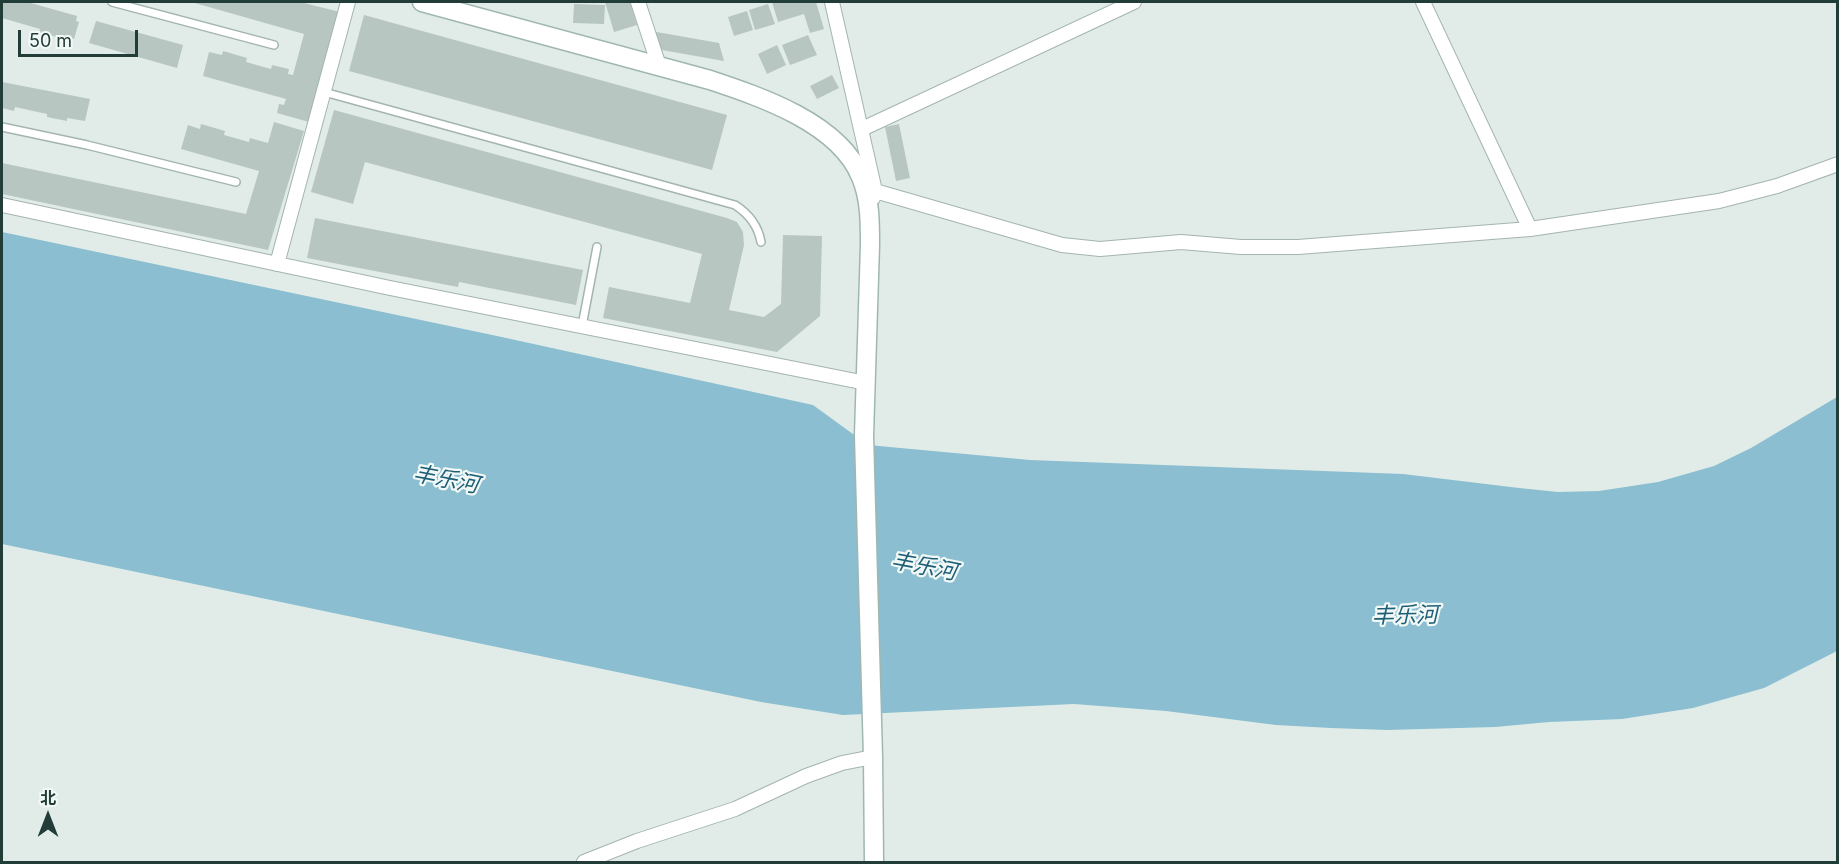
<!DOCTYPE html>
<html>
<head>
<meta charset="utf-8">
<style>
	body { margin:0 }
	#map { position:relative; width:1839px; height:864px; overflow:hidden; background:#e1ece8; font-family:Inter,"Noto Sans SC",sans-serif }
	canvas { display:block }
	.frame { position:absolute; inset:0; border:3px solid #223c38; pointer-events:none }
	.north { position:absolute; left:18px; top:786px; width:60px; height:60px; -webkit-text-stroke:4px #f2f8f6; paint-order:stroke; rotate:0deg; font-size:16px; font-weight:700; line-height:24px; text-align:center; color:#223c38 }
	.north::after { content:''; display:block; margin:auto; width:21px; height:27px; background:#223c38; clip-path:polygon(50% 0,100% 100%,50% 72%,0 100%) }
	.scale { position:absolute; left:18px; top:30px; width:120px; height:27px; box-sizing:border-box; border:3px solid #223c38; border-top:0; padding-left:8px; font-size:18px; line-height:21px; white-space:nowrap; color:#223c38; -webkit-text-stroke:4px #f2f8f6; paint-order:stroke }
</style>
</head>
<body>
<div id="map">
<canvas width="1839" height="864"></canvas>
<div class="frame"></div>
<div class="north">北</div>
<div class="scale">50 m</div>
</div>
<script>
const context = document.querySelector('canvas').getContext('2d');
context.lineJoin = 'round';
function paint(path, color) { context.fillStyle = color; context.fill(path, 'evenodd'); }
function trace(path, color, width, dash) { context.strokeStyle = color; context.lineWidth = width; context.lineCap = dash ? 'butt' : 'round'; context.setLineDash(dash || []); context.stroke(path); }
function drawText(font, color, halo, rows, align = 'center') {
  context.font = font + ' Inter,"Noto Sans SC",sans-serif'; context.lineWidth = 4.5; context.setLineDash([]); context.textBaseline = 'middle'; context.strokeStyle = halo; context.fillStyle = color; for (const [text, x, y, turn = 0] of rows) {
    context.save(); context.translate(x, y); context.rotate((+turn || 0) * Math.PI / 180); context.textAlign = isNaN(turn) ? turn : align; if (halo) context.strokeText(text, 0, 0); context.fillText(text, 0, 0); context.restore();
  }
}
paint(new Path2D(`
	M2 232 497 336 813 405 868 445 1030 460 1403 474 1519 488 1558 492 1599 491 1658 482 1714 466 1751 448 1837 397V651L1764 688 1693 708 1622 719 1549 722 1495 727 1387 730 1331 728 1276 725 1166 711 1074 704 843 715 761 702 2 544Z`), '#8abed0');
paint(new Path2D(`
	M2 2H27L77 16 76 21 79 22 74 39 61 35 60 38 39 32 40 29 2 18Z
	M191 2H300L340 12 309 122 277 113 279 104 284 105 286 99 203 76 209 52 222 55 223 51 247 58 246 62 271 69 272 65 289 69 288 74 293 75 304 34Z
	M605 2H630L637 25 614 32Z
	M772 2H816L824 29 810 33 804 14 778 22Z
	M574 4 605 5 604 24 573 23Z
	M768 4 775 24 755 30 749 10Z
	M747 11 753 30 734 36 728 17Z
	M364 15 727 115 712 170 349 71Z
	M96 21 183 45 177 68 89 43Z
	M651 31 719 43 724 61 656 49Z
	M808 35 817 55 790 65 782 45Z
	M777 45 786 65 767 74 758 54Z
	M832 75 839 88 817 99 810 86Z
	M2 82 90 99 85 121 67 118V121L47 117V114L15 107 14 111 2 108Z
	M334 110 727 218 737 222 743 232 744 245 729 310 764 317 781 304 783 235 822 236 820 316 777 352 603 318 609 287 690 303 702 254 365 162 353 204 311 192Z
	M274 122 304 131 268 250 2 194V163L246 214 259 171 181 149 188 125 200 129 201 124 225 131 224 135 249 142 250 138 268 143Z
	M899 124 910 178 896 181 885 127Z
	M315 218 583 270 576 305 459 282 458 287 307 258Z`), '#b7c6c1');
const service = new Path2D(`
	M112 2 274 45
	M324 92 735 205C749 214 758 225 761 242
	M2 127 87 145 236 182
	M582 326 597 247`);
const minor = new Path2D(`
	M638 2 659 66
	M832 2 875 191 873 198
	M1423 2 1530 229
	M862 129 1134 2
	M875 191 1062 245 1100 249 1181 242 1241 247H1298L1530 229 1719 201 1777 186 1838 164
	M2 205 390 288 866 383
	M277 264 348 2
	M584 862 637 841 735 809 806 776 842 763 873 757`);
const secondary = new Path2D(`
	M422 2 710 80C761 97 839 123 861 177 870 198 870 222 870 245L864 435 873 757 874 862`);
trace(service, '#a4b4b0', 10);
trace(minor, '#a4b4b0', 16);
trace(secondary, '#a0b7b1', 21);
trace(service, '#fff', 7);
trace(minor, '#fff', 14);
trace(secondary, '#fff', 18);
drawText('italic 22px', '#1d5f77', '#f2f8f6', [
	["丰乐河",446,480,11],
	["丰乐河",924,567,11],
	["丰乐河",1405,616,-1]
]);
</script>
</body>
</html>
